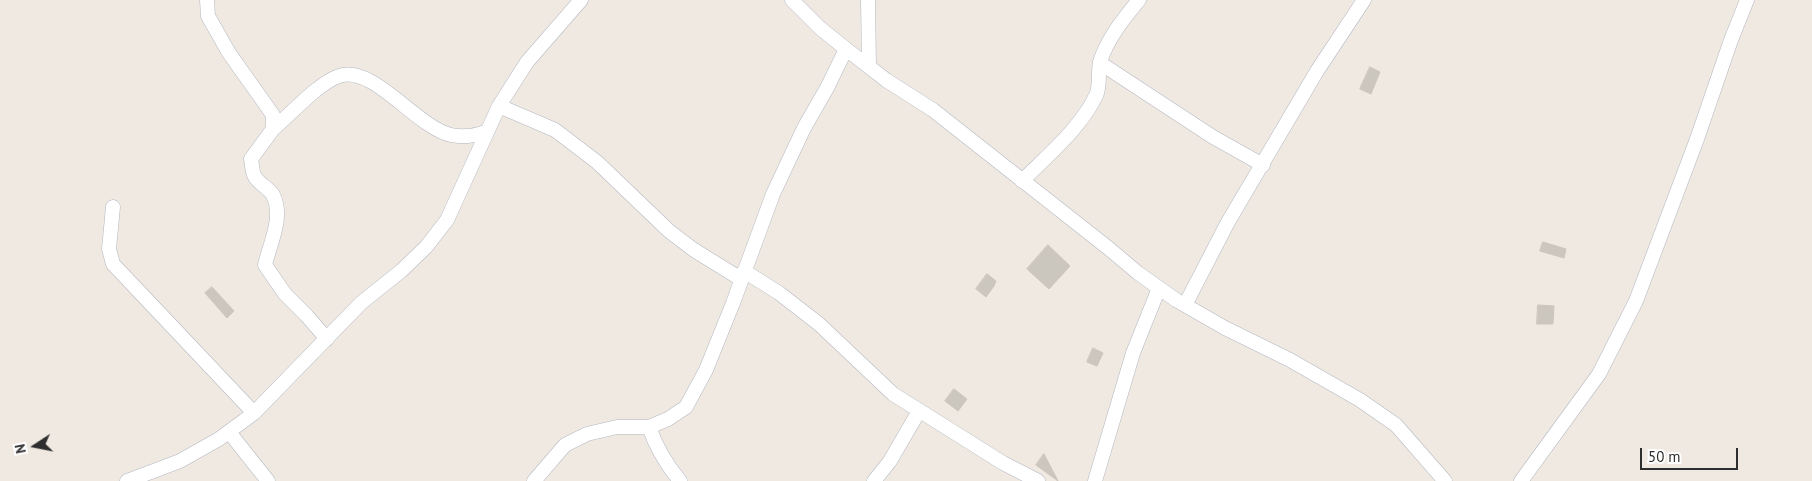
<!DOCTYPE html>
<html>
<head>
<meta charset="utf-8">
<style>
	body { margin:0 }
	#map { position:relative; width:1812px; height:481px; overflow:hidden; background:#efe9e1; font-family:"PT Sans",sans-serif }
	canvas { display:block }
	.north { position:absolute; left:10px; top:421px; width:50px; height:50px; -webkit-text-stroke:4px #fff; paint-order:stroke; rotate:259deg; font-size:14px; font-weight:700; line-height:20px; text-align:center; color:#2e2e2e }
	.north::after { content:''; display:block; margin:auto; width:18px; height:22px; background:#2e2e2e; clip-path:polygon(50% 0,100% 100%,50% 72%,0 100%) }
	.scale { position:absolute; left:1640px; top:448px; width:98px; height:22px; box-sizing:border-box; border:2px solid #2e2e2e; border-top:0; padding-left:6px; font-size:15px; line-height:18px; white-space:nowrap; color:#2e2e2e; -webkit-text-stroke:4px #fff; paint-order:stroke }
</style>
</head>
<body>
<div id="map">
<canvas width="1812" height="481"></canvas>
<div class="north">N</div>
<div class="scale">50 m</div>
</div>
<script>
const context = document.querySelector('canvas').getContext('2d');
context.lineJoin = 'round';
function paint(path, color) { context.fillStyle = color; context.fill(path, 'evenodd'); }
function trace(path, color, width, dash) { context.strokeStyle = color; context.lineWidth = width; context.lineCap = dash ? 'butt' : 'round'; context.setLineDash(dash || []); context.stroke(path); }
const building = new Path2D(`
	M1370 67 1380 72 1371 94 1360 89Z
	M1543 242 1566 249 1564 258 1540 251Z
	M1048 245 1070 266 1049 289 1027 269Z
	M987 274 996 281 994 286 986 297 976 289Z
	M212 287 234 311 227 318 205 293Z
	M1538 305 1554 306 1553 324H1537Z
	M1093 348 1103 353 1097 366 1087 362Z
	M954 389 967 399 958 411 945 401Z
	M1044 454 1058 481 1036 465Z`);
paint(building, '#cbc7bf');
trace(building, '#cbc5ba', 1);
const minor = new Path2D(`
	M207 0 208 16 229 53 273 115V129L251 159C252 164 252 170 254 175 257 183 268 187 273 195 284 217 270 243 265 265L285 294 307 316 327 339
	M792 0 820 28 846 49 886 80 933 110 1107 247 1138 273 1176 300 1225 328 1290 360 1360 400 1396 425 1445 481
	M868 0 869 66
	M1100 63 1213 137 1263 165
	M499 106 555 130 597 162 669 231 694 250 741 279
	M273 129C291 114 317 84 339 76 373 64 416 127 451 135 464 138 474 136 485 132
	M1022 181C1046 157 1084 125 1097 93 1100 84 1098 72 1100 62 1107 39 1124 18 1139 0
	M113 207 109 249 113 264 254 413
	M744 271 779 293 819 324 893 394 1003 463 1038 481
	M1185 305 1228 222 1317 71 1364 0
	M649 427C656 447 666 464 680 481
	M229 432 268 481
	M127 481 180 461 219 439 254 413 361 303 401 271 426 247 447 220 499 106 527 62 581 0
	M534 481 565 445 587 434 617 427H649L668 419 686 407 706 370 733 303 773 194 804 128 827 88 846 49
	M874 481 890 461 919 411
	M1095 481 1133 353 1159 288
	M1521 481 1599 374 1636 301 1697 139 1731 40 1747 0`);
trace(minor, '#b4b7c1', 15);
trace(minor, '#fff', 14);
</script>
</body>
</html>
